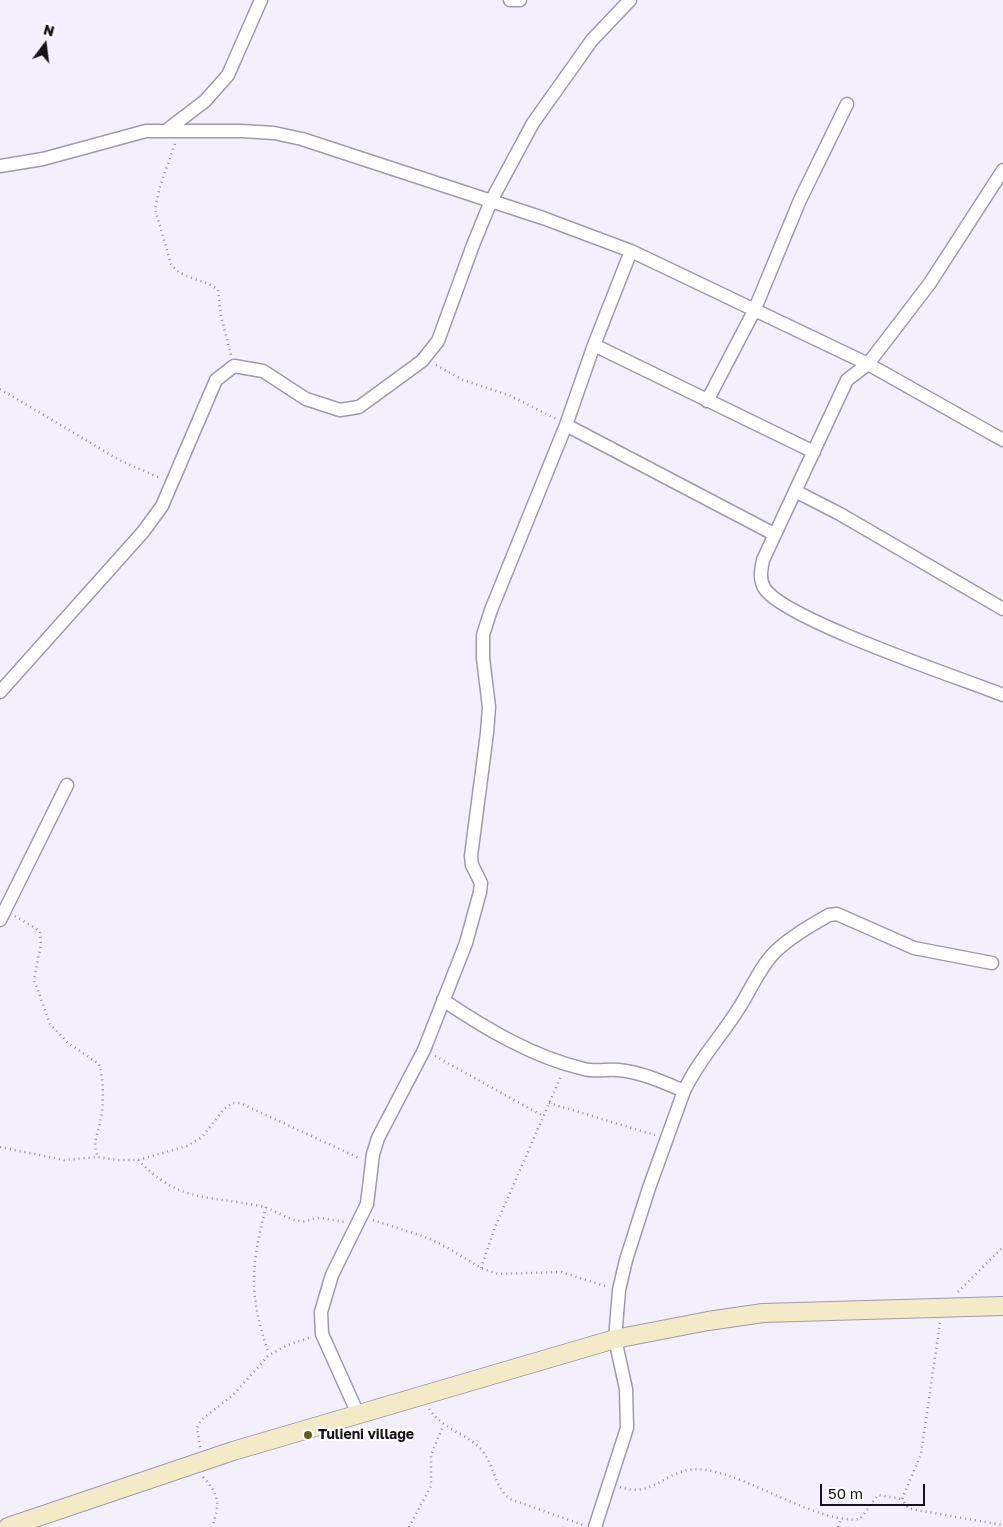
<!DOCTYPE html>
<html>
<head>
<meta charset="utf-8">
<style>
	body { margin:0 }
	#map { position:relative; width:1003px; height:1527px; overflow:hidden; background:#f3effd; font-family:"Golos Text",sans-serif }
	canvas { display:block }
	.north { position:absolute; left:20px; top:20px; width:50px; height:50px; -webkit-text-stroke:4px #fff; paint-order:stroke; rotate:15deg; font-size:14px; font-weight:700; line-height:20px; text-align:center; color:#151319 }
	.north::after { content:''; display:block; margin:auto; width:18px; height:22px; background:#151319; clip-path:polygon(50% 0,100% 100%,50% 72%,0 100%) }
	.scale { position:absolute; left:820px; top:1484px; width:105px; height:22px; box-sizing:border-box; border:2px solid #151319; border-top:0; padding-left:6px; font-size:15px; line-height:18px; white-space:nowrap; color:#151319; -webkit-text-stroke:4px #fff; paint-order:stroke }
</style>
</head>
<body>
<div id="map">
<canvas width="1003" height="1527"></canvas>
<div class="north">N</div>
<div class="scale">50 m</div>
</div>
<script>
const context = document.querySelector('canvas').getContext('2d');
context.lineJoin = 'round';
function trace(path, color, width, dash) { context.strokeStyle = color; context.lineWidth = width; context.lineCap = dash ? 'butt' : 'round'; context.setLineDash(dash || []); context.stroke(path); }
function drawText(font, color, halo, rows, align = 'center') {
  context.font = font + ' "Golos Text",sans-serif'; context.lineWidth = 4.5; context.setLineDash([]); context.textBaseline = 'middle'; context.strokeStyle = halo; context.fillStyle = color; for (const [text, x, y, turn = 0] of rows) {
    context.save(); context.translate(x, y); context.rotate((+turn || 0) * Math.PI / 180); context.textAlign = isNaN(turn) ? turn : align; if (halo) context.strokeText(text, 0, 0); context.fillText(text, 0, 0); context.restore();
  }
}
const street = new Path2D(`
	M510 0H520
	M167 130 205 101 228 75 261 0
	M0 166 43 159 146 131H242L274 133 302 139 543 218 631 251 868 364 1003 440
	M1003 170 930 283 868 364 847 380 763 560C761 570 759 580 765 589 786 620 960 678 1003 695
	M594 345 814 452
	M707 401 754 311 800 200 847 104
	M566 425 774 534
	M795 491 840 514 1003 609
	M0 692 143 532 162 506 216 380 234 366 263 371 306 399 340 410 359 407 422 361 438 341 473 245 491 201 533 123 592 40 630 0
	M0 920 67 785
	M443 1000C486 1029 533 1057 584 1069 595 1072 607 1069 618 1070 641 1072 663 1082 684 1091
	M358 1414 322 1334 321 1312 332 1275 367 1204 373 1154 378 1138 424 1050 466 943 480 892 481 883 472 865 471 856 487 733 489 707 483 658V635L491 610 566 425 594 345 631 251
	M595 1527 627 1428 626 1389 615 1339 619 1290 626 1260 649 1188 684 1091C698 1061 720 1038 737 1011 750 992 759 968 775 952 790 937 810 926 829 915L837 914 914 948 992 963`);
const secondary = new Path2D(`
	M8 1527 233 1451 615 1339 708 1321 763 1313 1003 1306`);
trace(street, '#a09bab', 15);
trace(secondary, '#a09bab', 20);
trace(new Path2D(`
	M175 144 160 186 155 209 171 264C182 280 204 278 218 290L221 316 231 355
	M436 365 463 380 511 396 556 419
	M0 389 121 461 160 478
	M15 916 40 931 41 944 34 980 50 1024 68 1043 99 1064C104 1081 104 1105 100 1123 97 1137 92 1143 98 1157
	M435 1056 543 1116
	M549 1103 655 1135
	M0 1147 64 1160 98 1157 119 1160H138L187 1146 202 1137 224 1109 232 1103H240L359 1158
	M138 1160C180 1203 206 1195 260 1206 274 1209 286 1219 299 1221 306 1223 312 1218 318 1218 327 1218 336 1221 345 1222
	M266 1207C251 1266 248 1295 269 1354
	M373 1220 428 1238 448 1248 481 1268 498 1274 561 1272 608 1287
	M481 1268 495 1227 561 1076
	M958 1292 1003 1247
	M940 1323 921 1454 902 1499 908 1508 916 1510 1003 1525
	M429 1409C445 1431 464 1432 481 1449 494 1464 494 1486 510 1499L583 1525
	M200 1447 197 1428 201 1420 233 1395 269 1355 288 1345 311 1337
	M203 1477C220 1495 220 1504 212 1527
	M620 1487C657 1500 667 1463 707 1470 751 1477 821 1525 860 1519L878 1495 902 1499
	M409 1527 431 1486V1455L443 1426
	M838 1527 841 1519`), '#93909b', 2.5, [1, 4]);
trace(street, '#fff', 12);
trace(secondary, '#f3ebc7', 18);
for (const [x, y, r, color] of [
	[308,1435,5,"#665a26"]
]) { const dot = new Path2D(); dot.arc(x, y, r, 0, 2 * Math.PI); context.fillStyle = color; context.fill(dot); trace(dot, '#fff', 2); }
drawText('bold 14px', '#151319', '#fff', [
	["Tulieni village",318,1435]
], 'left');
</script>
</body>
</html>
